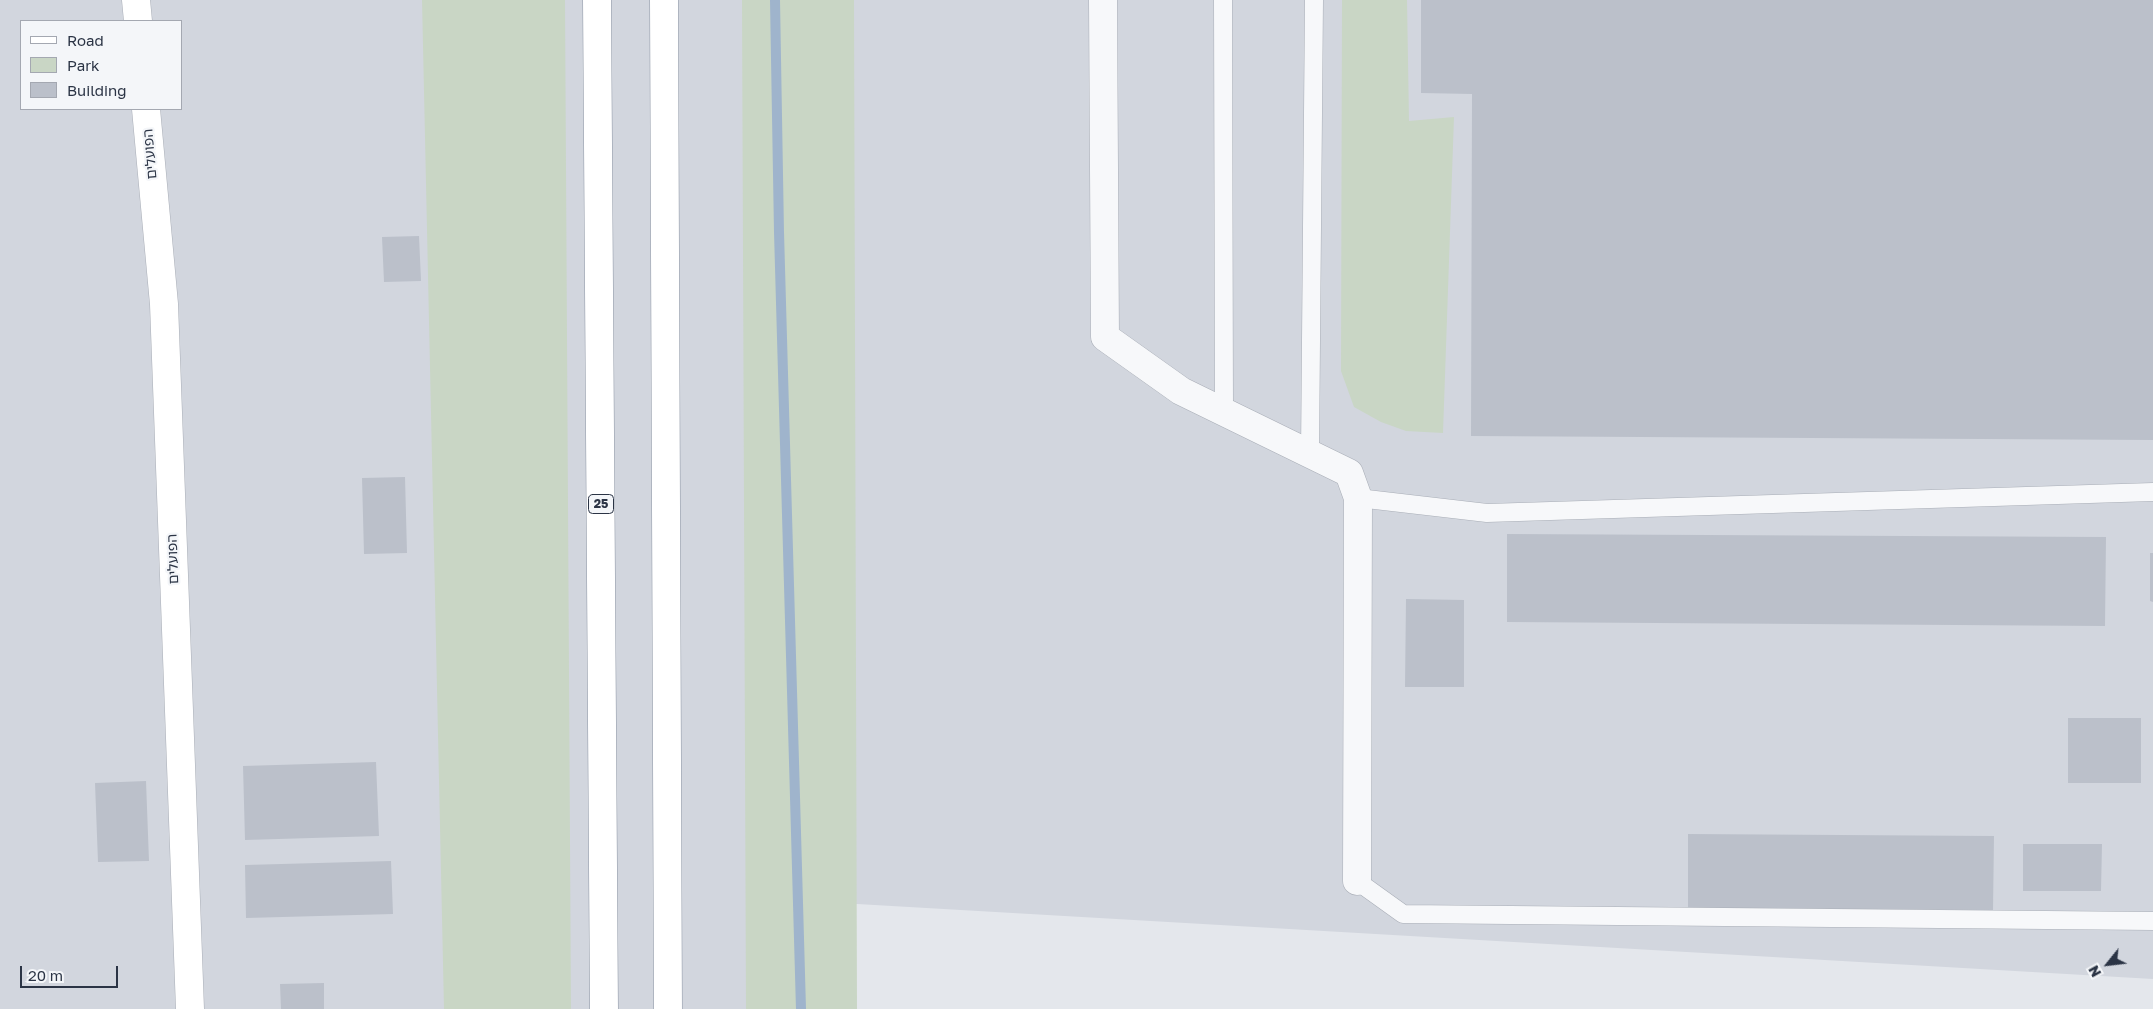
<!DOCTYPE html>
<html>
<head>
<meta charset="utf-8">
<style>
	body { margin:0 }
	#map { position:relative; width:2153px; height:1009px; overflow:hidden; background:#e4e7ec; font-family:"Golos Text",sans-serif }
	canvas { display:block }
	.legend { position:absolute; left:20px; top:20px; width:162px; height:90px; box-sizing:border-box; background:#f4f6f9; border:1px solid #a4a8b1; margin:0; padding:6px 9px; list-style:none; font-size:15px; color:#2b3445 }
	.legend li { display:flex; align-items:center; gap:10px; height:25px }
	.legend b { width:25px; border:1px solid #a4a8b1 }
	.north { position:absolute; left:2083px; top:939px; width:50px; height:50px; -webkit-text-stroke:4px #f4f6f9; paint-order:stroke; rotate:241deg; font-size:14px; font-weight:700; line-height:20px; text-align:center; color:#2b3445 }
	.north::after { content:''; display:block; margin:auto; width:18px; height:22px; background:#2b3445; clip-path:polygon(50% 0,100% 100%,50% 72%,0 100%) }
	.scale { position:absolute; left:20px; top:966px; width:98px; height:22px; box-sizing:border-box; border:2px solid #2b3445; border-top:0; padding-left:6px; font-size:15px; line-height:18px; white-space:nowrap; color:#2b3445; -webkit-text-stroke:4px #f4f6f9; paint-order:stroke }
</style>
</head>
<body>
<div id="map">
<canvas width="2153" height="1009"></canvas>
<ul class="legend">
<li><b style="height:6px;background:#fff"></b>Road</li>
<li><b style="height:14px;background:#c9d6c5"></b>Park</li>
<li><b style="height:14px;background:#bbc0ca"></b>Building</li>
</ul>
<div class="north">N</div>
<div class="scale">20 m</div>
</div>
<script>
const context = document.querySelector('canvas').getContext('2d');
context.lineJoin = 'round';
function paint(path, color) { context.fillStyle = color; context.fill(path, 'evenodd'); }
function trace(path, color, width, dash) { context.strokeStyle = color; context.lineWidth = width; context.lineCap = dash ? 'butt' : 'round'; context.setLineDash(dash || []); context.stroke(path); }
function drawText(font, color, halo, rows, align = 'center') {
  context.font = font + ' "Golos Text","Noto Sans Hebrew",sans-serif'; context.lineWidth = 4.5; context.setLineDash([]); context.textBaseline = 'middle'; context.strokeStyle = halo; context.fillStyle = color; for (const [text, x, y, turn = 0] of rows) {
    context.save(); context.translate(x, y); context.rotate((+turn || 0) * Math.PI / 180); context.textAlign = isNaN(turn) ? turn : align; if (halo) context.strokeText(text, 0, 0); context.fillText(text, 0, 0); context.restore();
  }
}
paint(new Path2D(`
	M0 0H2153V979L840 903 837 1009H0ZM21 21H181V109H21Z`), '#d2d6de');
paint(new Path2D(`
	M422 0H565L571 1009H444Z
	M742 0H854L857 1009H746Z
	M1342 0H1407L1409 121 1454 117 1443 433 1406 431 1381 422 1354 407 1341 371Z`), '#c9d6c5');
trace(new Path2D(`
	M775 0 779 232 801 1009`), '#9fb4cc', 10);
paint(new Path2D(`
	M1421 0H2153V440L1471 436 1472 94 1421 93Z
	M419 236 421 281 384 282 382 237Z
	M405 477 407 553 364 554 362 478Z
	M1507 534 2106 537 2105 626 1507 622Z
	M2150 553H2153V602L2150 601Z
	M1406 599 1464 600V687H1405Z
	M2068 718H2141V783H2068Z
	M376 762 379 836 245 840 243 766Z
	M146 781 149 861 98 862 95 783Z
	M1688 834 1994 836 1993 910 1688 908Z
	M2023 844H2102L2101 891H2023Z
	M391 861 393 914 246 918 245 865Z
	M324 983V1009H281L280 984Z`), '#bbc0ca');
const lane = new Path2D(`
	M1223 0 1224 413
	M1310 454 1314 0
	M1358 498 1487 513 2153 492
	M1357 881 1403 914 2153 921`);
const street = new Path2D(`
	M1103 0 1105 337 1181 391 1349 473 1358 498 1357 881`);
const secondary = new Path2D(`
	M136 0 138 21
	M146 109 164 304 190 1009`);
const highway = new Path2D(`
	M597 0 604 1009
	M664 0 668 1009`);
trace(lane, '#a9aeb7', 19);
trace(street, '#a9aeb7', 29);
trace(secondary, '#a9aeb7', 29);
trace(highway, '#8b94a3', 29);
trace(lane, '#f7f8fa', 18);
trace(street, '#f7f8fa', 28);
trace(secondary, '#fff', 28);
trace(highway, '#fff', 28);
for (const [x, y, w] of [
	[601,504,25]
]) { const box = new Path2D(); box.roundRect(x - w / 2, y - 9.5, w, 19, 4); context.fillStyle = '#f4f6f9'; context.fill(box); trace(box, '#2b3445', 1); }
drawText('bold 12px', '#2b3445', null, [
	["25",601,504]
]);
drawText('14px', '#2b3445', '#f4f6f9', [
	["הפועלים",150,154,-95],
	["הפועלים",173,559,-92]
]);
</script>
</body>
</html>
